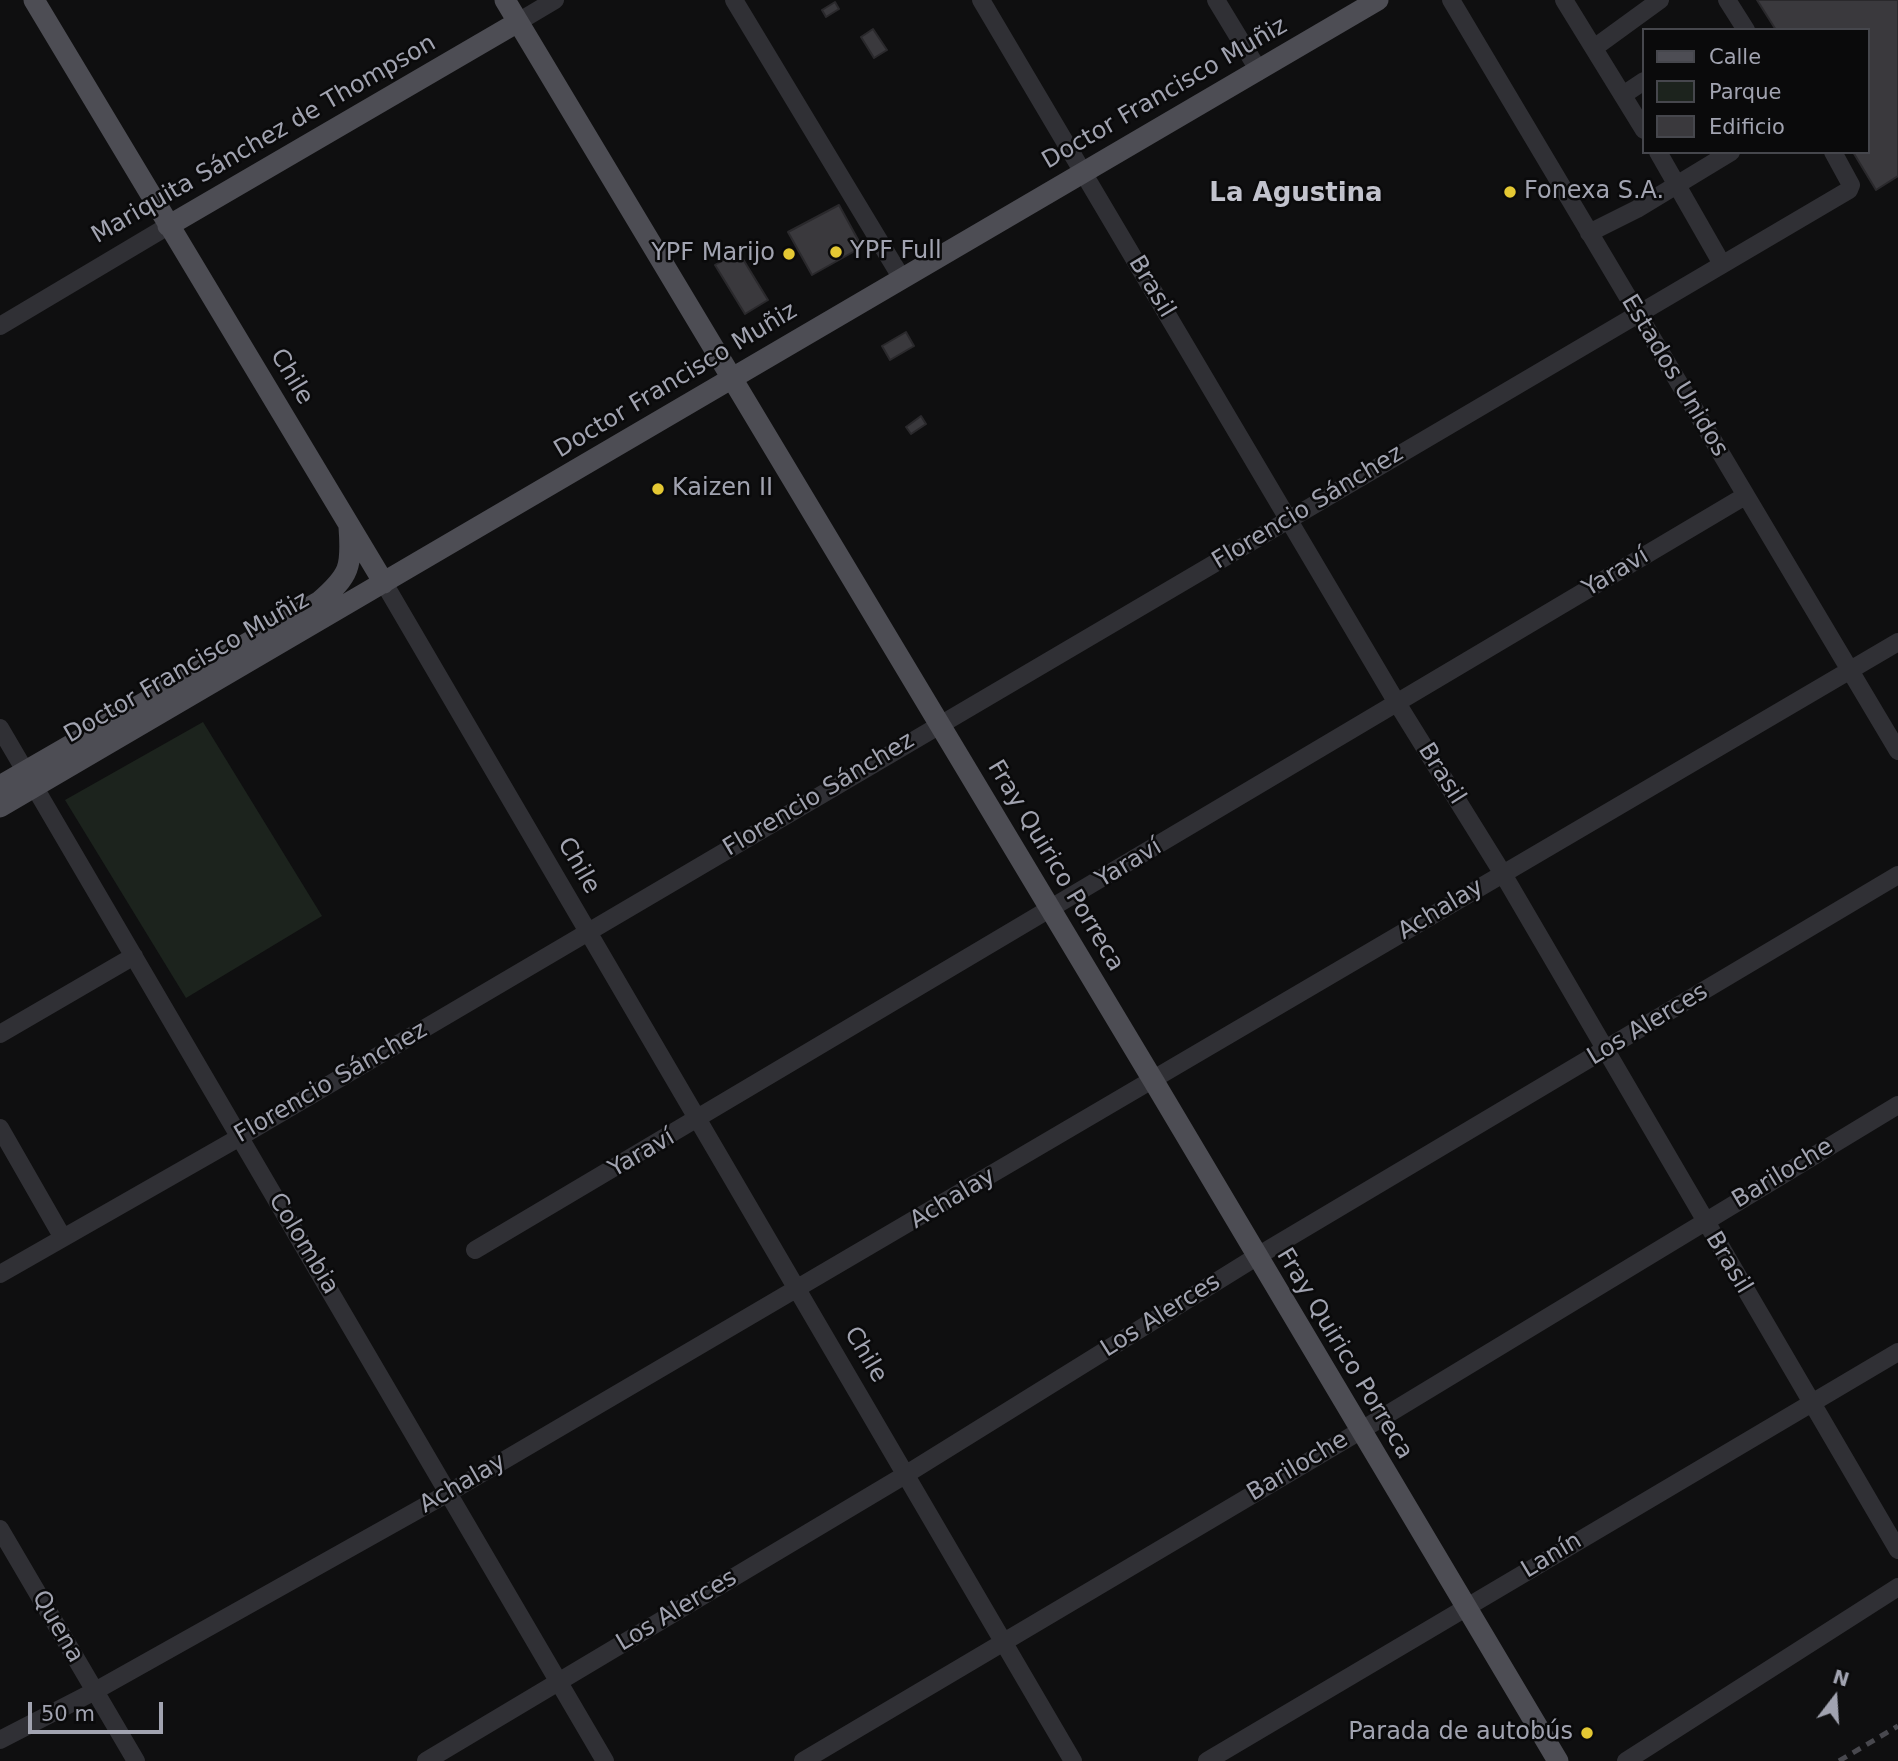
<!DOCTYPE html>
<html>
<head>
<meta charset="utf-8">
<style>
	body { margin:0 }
	#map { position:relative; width:1898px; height:1761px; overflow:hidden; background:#0f0f10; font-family:"DejaVu Sans",sans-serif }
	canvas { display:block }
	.legend { position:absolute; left:1642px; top:28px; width:228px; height:126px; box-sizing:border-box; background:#0a0a0b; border:2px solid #46474d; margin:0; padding:9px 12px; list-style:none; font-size:21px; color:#a1a3b0 }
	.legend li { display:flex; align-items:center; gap:14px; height:35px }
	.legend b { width:35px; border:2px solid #46474d }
	.north { position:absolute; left:1800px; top:1663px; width:70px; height:70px; -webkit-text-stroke:5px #0a0a0b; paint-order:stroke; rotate:17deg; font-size:19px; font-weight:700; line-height:28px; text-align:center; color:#a1a3b0 }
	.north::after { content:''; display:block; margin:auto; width:24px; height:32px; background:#a1a3b0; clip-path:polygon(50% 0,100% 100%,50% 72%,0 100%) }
	.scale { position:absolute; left:28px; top:1702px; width:135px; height:32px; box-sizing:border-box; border:4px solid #a1a3b0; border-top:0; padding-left:9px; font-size:21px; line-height:24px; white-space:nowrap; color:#a1a3b0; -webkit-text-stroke:5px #0a0a0b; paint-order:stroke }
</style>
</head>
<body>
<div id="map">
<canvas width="1898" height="1761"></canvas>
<ul class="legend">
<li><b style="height:9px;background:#4d4d54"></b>Calle</li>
<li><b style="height:19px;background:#1c231d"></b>Parque</li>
<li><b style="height:19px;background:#3a393d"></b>Edificio</li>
</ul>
<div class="north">N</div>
<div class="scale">50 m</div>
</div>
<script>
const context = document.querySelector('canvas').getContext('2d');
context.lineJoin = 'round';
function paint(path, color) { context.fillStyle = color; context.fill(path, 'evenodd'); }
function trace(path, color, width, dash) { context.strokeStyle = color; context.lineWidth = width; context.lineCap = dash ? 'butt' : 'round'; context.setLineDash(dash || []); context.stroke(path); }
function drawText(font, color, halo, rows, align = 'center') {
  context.font = font + ' "DejaVu Sans",sans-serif'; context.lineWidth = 5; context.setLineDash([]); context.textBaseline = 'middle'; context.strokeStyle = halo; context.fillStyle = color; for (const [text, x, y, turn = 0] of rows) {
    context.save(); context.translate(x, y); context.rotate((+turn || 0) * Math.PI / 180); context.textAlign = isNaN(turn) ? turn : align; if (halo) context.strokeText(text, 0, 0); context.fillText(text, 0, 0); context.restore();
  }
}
paint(new Path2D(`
	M203 722 322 916 186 998 65 800Z`), '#1c231d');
const building = new Path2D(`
	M1757 0H1898V176L1876 190 1853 152H1868V30H1776Z
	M835 2 839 9 826 17 822 10Z
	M873 29 887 50 874 58 861 37Z
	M839 205 862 247 812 275 788 232Z
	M738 251 768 300 745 314 715 265Z
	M906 332 914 346 890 360 882 346Z
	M921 416 926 424 911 434 906 427Z`);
paint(building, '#3a393d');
trace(building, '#2a292c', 2);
trace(new Path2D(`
	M734 0 901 277
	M981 0 1397 703 1503 874 1898 1550
	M1216 0 1259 71
	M1451 0 1898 751
	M1564 0 1644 130
	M1727 0 1746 30
	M518 22 555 0
	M1594 48 1660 0
	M1623 95 1644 81
	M1658 152 1722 264
	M1589 233 1637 209 1731 152
	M0 326 168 226
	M384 583 1073 1761
	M0 728 605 1761
	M0 1034 134 956
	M0 1128 63 1238
	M475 1250 1745 496
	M0 1274 240 1137 1849 190 1851 185 1833 152
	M0 1529 136 1761
	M0 1740 95 1691 450 1492 1898 642
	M426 1761 905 1475 1256 1257 1898 875
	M803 1761 1360 1431 1898 1105
	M1207 1761 1898 1352
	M1626 1761 1898 1587`), '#303035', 18);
trace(new Path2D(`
	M34 0 384 583
	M505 0 1153 1080 1558 1761
	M168 226 518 22
	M0 786 320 601C350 575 352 567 349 527
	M0 807 1378 0`), '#4d4d54', 21);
trace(new Path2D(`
	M1839 1761 1898 1726`), '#48484e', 5, [9, 7]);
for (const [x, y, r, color] of [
	[1510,192,7,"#e4c833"],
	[836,252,7,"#e4c833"],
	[789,254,7,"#e4c833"],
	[658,489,7,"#e4c833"],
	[1587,1733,7,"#e4c833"]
]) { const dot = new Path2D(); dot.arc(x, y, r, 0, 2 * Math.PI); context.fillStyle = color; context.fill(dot); trace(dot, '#0a0a0b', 2.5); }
drawText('24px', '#a1a3b0', '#0a0a0b', [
	["Doctor Francisco Muñiz",1165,94,-30],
	["Mariquita Sánchez de Thompson",264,140,-30],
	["Brasil",1151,287,59],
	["Estados Unidos",1674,376,59],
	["Chile",291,377,59],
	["Doctor Francisco Muñiz",676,381,-31],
	["Florencio Sánchez",1308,508,-31],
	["Yaraví",1616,573,-31],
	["Doctor Francisco Muñiz",187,668,-30],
	["Brasil",1441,774,58],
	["Florencio Sánchez",819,795,-31],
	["Yaraví",1129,864,-31],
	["Chile",578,866,60],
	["Fray Quirico Porreca",1055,866,59],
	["Achalay",1441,910,-31],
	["Los Alerces",1648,1025,-31],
	["Florencio Sánchez",331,1083,-30],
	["Yaraví",642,1154,-30],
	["Bariloche",1783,1174,-31],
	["Achalay",953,1199,-31],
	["Colombia",303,1244,59],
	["Brasil",1728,1263,59],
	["Los Alerces",1161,1316,-32],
	["Fray Quirico Porreca",1344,1354,59],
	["Chile",865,1355,59],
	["Bariloche",1298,1467,-31],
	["Achalay",463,1484,-30],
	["Lanín",1552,1556,-31],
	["Los Alerces",677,1611,-31],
	["Quena",57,1627,60]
]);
drawText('24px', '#a1a3b0', '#0a0a0b', [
	["Fonexa S.A.",1524,192],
	["YPF Full",850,252],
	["YPF Marijo",775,254,"right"],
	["Kaizen II",672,489],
	["Parada de autobús",1573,1733,"right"]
], 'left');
drawText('bold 26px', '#c2c3cd', '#0a0a0b', [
	["La Agustina",1296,194]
]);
</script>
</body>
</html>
